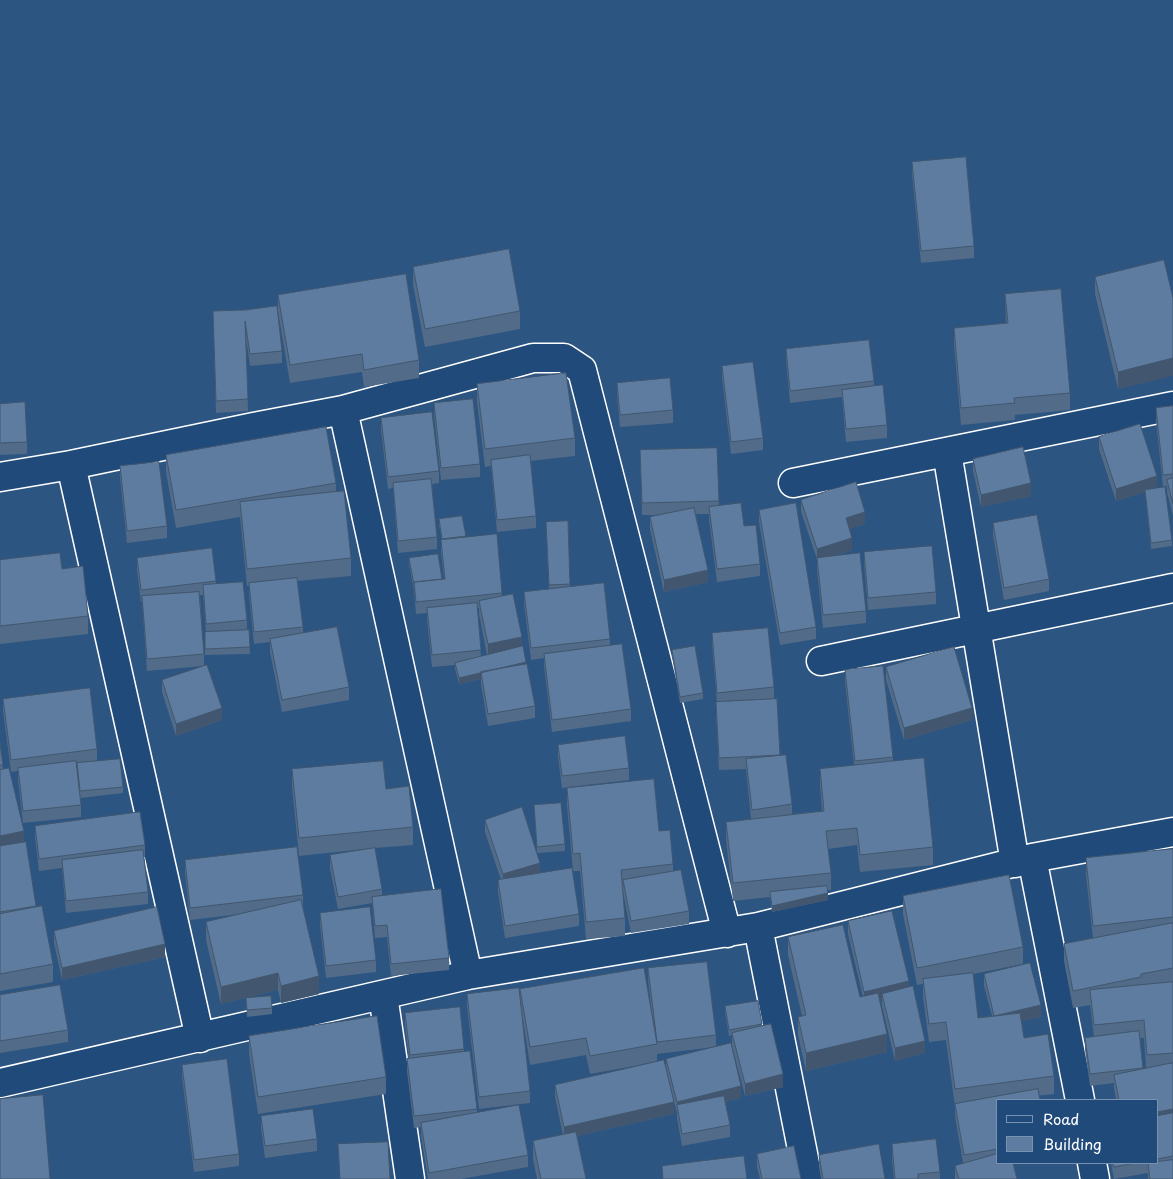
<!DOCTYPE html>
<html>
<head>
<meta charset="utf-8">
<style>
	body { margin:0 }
	#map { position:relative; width:1173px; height:1179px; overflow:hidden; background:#2c5582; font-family:"Playpen Sans",sans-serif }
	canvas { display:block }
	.legend { position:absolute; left:996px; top:1099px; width:162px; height:65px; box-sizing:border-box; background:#1f4a7a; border:1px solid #7992af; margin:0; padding:6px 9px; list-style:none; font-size:15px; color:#fff }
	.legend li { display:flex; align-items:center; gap:10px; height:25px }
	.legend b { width:25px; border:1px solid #7992af }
</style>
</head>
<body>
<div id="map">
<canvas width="1173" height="1179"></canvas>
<ul class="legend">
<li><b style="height:6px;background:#1f4a7a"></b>Road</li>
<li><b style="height:14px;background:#5e7c9f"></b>Building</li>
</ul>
</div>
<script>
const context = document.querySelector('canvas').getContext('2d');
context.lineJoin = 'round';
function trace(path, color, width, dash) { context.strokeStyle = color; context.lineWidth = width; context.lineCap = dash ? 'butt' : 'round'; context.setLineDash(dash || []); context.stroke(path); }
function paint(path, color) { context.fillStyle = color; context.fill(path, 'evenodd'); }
const minor = new Path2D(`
	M343 410 468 975
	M947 452 1015 863
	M71 465 200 1038
	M0 477 71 465 254 427 343 410 533 358H564L582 370 727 933
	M793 483 1173 406
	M821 661 1173 588
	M1032 858 1173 832
	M758 927 808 1179
	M383 995 410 1179
	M0 1083 468 975 758 927 1032 858 1080 1100
	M1092 1163 1095 1179`);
trace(minor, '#fff', 31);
trace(minor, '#1f4a7a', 28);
paint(new Path2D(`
	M912 162 974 246V258L921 263 912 174Z
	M413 267 520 311V329L425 347 413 285Z
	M1095 277 1173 298 1118 389 1095 294Z
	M1005 294 1070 393V410L1015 415V420L961 425 954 345V328L1006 323Z
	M278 295 419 360V378L364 387 362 372 290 383 278 312Z
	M245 310 282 351V363L250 366 246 338 248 411 216 413 213 311Z
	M786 349 874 381V386L887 425V438L846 442 842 397 790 403 786 361Z
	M722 366 763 438V450L731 454 722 378Z
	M617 383 673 410V423L620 427 617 395Z
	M477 384 575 438V456L530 461 536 516V528L497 532 491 466 485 467 477 402Z
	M434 403 480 464V477L441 480 434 415Z
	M0 404 27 442V454L0 455Z
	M1173 406V516L1167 492V486L1163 487 1156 421V408Z
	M381 418 439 471V483L432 484 437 537V549L398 553 393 488 388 489 381 430Z
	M1099 437 1157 488 1172 540V546L1151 549 1145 492 1116 501 1099 449Z
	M717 448 719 506 744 526 760 564V576L717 582 709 519V514H696L708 582 664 592 650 529V517L662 515H642L640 450Z
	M166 455 336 483V492L351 558V576L297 581 303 627V633L349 687V700L282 712 270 652V642L254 644 249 595V586H247L240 517 176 528 166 472Z
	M973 459 1031 496 981 507 973 471Z
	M120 466 167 526V538L127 543 120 478Z
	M801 500 865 524 849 529 852 550 834 556 866 611V623L823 628 817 570V559L801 512Z
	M759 510 816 627V639L780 645 759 522Z
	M462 516 466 537 502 593V596L522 647 535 706V718L488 726 481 684V679L459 684 455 669V665L432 667 427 620V613L416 614 414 591 409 564V558L442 579H444L441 552V540H442L439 525V519ZM477 608H479V614L487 655 481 657Z
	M568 521 570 587 610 639V645L631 709V721L552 732 544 666V658L531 660 524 604V592L549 590 546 522Z
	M993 523 1049 579V591L1004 600 993 535Z
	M864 552 936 592V604L868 610 864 564Z
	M137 558 216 581V584L247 620V630H249L250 654 205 655V632H206L203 595H200L204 654V666L222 720 176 736 162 692V680L204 666 147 671 142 602H141L137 570Z
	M0 560 62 569 88 616V634L0 644Z
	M712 633 774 687V699H777L780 756 792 804V814L822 811 820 786V769L854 765 845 682V670L893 757V761L933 847V865L860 872 857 845 828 849 831 873V890H827L828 900 772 912 770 897 733 901 726 839V822L751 819 746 769 719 770 716 714V702H717L712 645Z
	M672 650 703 693V699L680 703 672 656Z
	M886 667 972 720 904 740 886 680Z
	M3 699 97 749V761L123 787V793L80 798 77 764H76L81 805V817L23 823 18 780V771L11 772 3 711Z
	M0 743 3 769 24 842H26L36 907 53 964V982L0 991Z
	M558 745 629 768V780L562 788 558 757Z
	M292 769 386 789 413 827V845L375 848 382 889V895L449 958V970L391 976 387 937 375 938 372 903 338 909 330 868V855L365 849 299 856 292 787Z
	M567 788 659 831 673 864V871L689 911V924L631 933 622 887 625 918V936L586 939 580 871H573L567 806Z
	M534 805 565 844V851L537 853Z
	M485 820 540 874 579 914V926L505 938 498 892V880H501L485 832Z
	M35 826 145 845V857H144L148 892V904L66 913 62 868 39 871 35 838Z
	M1173 849V1179H1148V1173L1114 1179 1111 1163H1157V1100H1116L1114 1088V1083L1090 1086 1085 1050V1038L1094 1037 1090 1005 1073 1008 1064 961V944L1093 938 1086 876V858ZM1140 1038H1144L1146 1069H1143Z
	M185 860 303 895V907L319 994 281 1003 278 990 221 1004 206 940V922L241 914 190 920 185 872Z
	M903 896 1023 947V964L973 974 978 1018 992 1016 984 986V974L1041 1017 1021 1021 1024 1038 1054 1076V1094L997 1100V1163L1017 1179H955V1166L963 1163 955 1116V1107L946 1040 929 1042 923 997V984L917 985 903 914Z
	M320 913 376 960V972L326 978 320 925Z
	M848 921 909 987 925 1053 895 1061 882 1006V1000H880L887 1052 806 1071 798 1035V1017L802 1016 788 955V937L860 997H863L848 934Z
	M54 931 165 957 62 980 54 943Z
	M648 968 716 1035V1047L741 1098 725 1102 730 1125V1137L682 1146 677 1118V1113L667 1074 674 1114 577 1136 586 1179H537L533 1159V1141L563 1135 555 1097V1085L666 1070V1059L715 1047 657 1054V1062L590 1074 586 1055 530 1065 522 1014 530 1091V1103L479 1109 467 1006V994L520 1003V989L653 1024 648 980Z
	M0 995 68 1030V1042L0 1053Z
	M246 998 272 1008V1014L247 1017Z
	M725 1006 762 1024V1026L783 1087 745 1096 732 1046V1035L729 1036 725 1013Z
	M405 1013 464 1049V1052L477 1109V1113L528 1155V1167L461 1179H428L421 1135V1127L414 1128 407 1071V1059H409L405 1026Z
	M249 1036 386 1077V1094L258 1114 249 1054Z
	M182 1065 239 1154V1166L194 1172 182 1077Z
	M261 1116 317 1139V1151L265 1158 261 1128Z
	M892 1144 940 1172V1179H894L892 1161Z
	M757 1154 801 1179H760L757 1167Z
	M819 1155 885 1179H821L819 1167Z`), '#516b89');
paint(new Path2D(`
	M1173 358V376L1118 389V372Z
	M1157 476V489L1116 501V489Z
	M1031 483V496L981 507V495Z
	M865 512V524L846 530V518Z
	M852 538V550L817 561V549Z
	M708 570V582L664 592V580Z
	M522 637V649L488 656V644Z
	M526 662V668L481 673Z
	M481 673V679L459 684V678Z
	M222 708V720L176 736V724Z
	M972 708V720L904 740V728Z
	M24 831V848L0 854V836Z
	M540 863V875L503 887V874Z
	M828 893V900L772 912V906Z
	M165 944V957L62 980V968Z
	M278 973V990L221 1004V987Z
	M319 976V994L281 1003V986Z
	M909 981V993L882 994V1000L864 1004V992Z
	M1041 1005V1017L994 1028V1016Z
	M887 1034V1052L806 1071V1053Z
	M925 1041V1053L895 1061V1048Z
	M783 1074V1087L745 1096V1084Z
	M741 1086V1098L678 1114 677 1102Z
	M674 1102V1114L564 1139V1127Z
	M1173 1109V1121L1157 1125V1112Z`), '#42576f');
const building = new Path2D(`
	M966 157 974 246 921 251 912 162Z
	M509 249 520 311 425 329 413 267Z
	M1164 260 1173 298V358L1118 372 1095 277Z
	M406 274 419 360 364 370 362 354 290 365 278 295Z
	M1061 289 1070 393 1014 398 1015 403 961 408 954 328 1008 323 1005 294Z
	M277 306 282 351 250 354 245 321 248 399 216 401 213 311 245 310Z
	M869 340 874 381 790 391 786 349Z
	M753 362 763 438 731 442 722 366Z
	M566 373 575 438 485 449 477 384Z
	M670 378 673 410 620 415 617 383Z
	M883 385 887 425 846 429 842 390Z
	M473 399 480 464 441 468 434 403Z
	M25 402 27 442 0 443V404Z
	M1173 406V474L1163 475 1156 408Z
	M432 412 439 471 388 477 381 418Z
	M1140 424 1157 476 1116 489 1099 437Z
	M326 427 336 483 176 510 166 455Z
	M1023 447 1031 483 981 495 973 459Z
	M717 448 719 501 642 503 640 450Z
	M530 455 536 516 497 520 491 460Z
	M159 462 167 526 127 531 120 466Z
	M1173 478V504L1167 480Z
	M431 479 437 537 398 541 393 483Z
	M856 482 865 512 846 518 852 538 817 549 801 500Z
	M1165 487 1172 540 1151 543 1145 490Z
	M344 491 351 558 247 569 240 502Z
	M741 503 744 526 756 525 760 564 717 569 709 507Z
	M796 503 816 627 780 633 759 510Z
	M694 508 708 570 664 580 650 517Z
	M1037 515 1049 579 1004 588 993 523Z
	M462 516 466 536 442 539 439 519Z
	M568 521 570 584 549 585 546 522Z
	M497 534 502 593 416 602 414 582 445 579 441 540Z
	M932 546 936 592 868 598 864 552Z
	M212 548 216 581 141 590 137 558Z
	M60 553 62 569 83 566 88 616 0 626V560Z
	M860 553 866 611 823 615 817 558Z
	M438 554 442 579 414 582V585L409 558Z
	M297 578 303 627 254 632 249 583Z
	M243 582 247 620 206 624 203 585Z
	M604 583 610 639 531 648 524 592Z
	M199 592 204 654 147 659 142 596Z
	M513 594 522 637 488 644 479 601Z
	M477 603 481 650 432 655 427 608Z
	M337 627 349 687 282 700 270 639Z
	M768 628 774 687 717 693 712 633Z
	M249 630 250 647 205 649V632Z
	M622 644 631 709 552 720 544 654Z
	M523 646 526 662 459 678 455 663Z
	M695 646 703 693 680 697 672 650Z
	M954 647 972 708 904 728 886 667Z
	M527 664 535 706 488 714 481 672Z
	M207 665 222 708 176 724 162 680Z
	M883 666 893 757 855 761 845 670Z
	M90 688 97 749 11 760 3 699Z
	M777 699 780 755 719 758 716 702Z
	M625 736 629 768 562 776 558 745Z
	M0 743 3 765H0Z
	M786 755 792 804 752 810 746 759Z
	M924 758 933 847 860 855 857 828 826 831 831 873 733 883 726 822 824 811 820 769Z
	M120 759 123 787 80 791 77 763Z
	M76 761 81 805 23 811 18 768Z
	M383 761 386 789 409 786 413 827 299 838 292 769Z
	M9 768 24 831 0 836V770Z
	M654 779 659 831 670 830 673 864 621 870 625 918 586 922 580 853 573 854 567 788Z
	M561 803 565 844 537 847 534 805Z
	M522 807 540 863 503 874 485 820Z
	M140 812 145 845 39 859 35 826Z
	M26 842 36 906 0 912V846Z
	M297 847 303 895 190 908 185 860Z
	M375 848 382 889 338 897 330 855Z
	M1173 849V917L1093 926 1086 858Z
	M143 850 148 892 66 901 62 860Z
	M572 868 579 914 505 926 498 880Z
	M681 870 689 911 631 921 623 880Z
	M1009 875 1023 947 917 968 903 896Z
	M827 886 828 893 772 906 770 892Z
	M441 889 449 958 391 964 387 925 375 926 372 897Z
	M301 900 319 976 281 986 278 973 221 987 206 922Z
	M42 906 53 964 0 974V914Z
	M157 907 165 944 62 968 54 931Z
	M370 907 376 960 326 966 320 913Z
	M892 911 909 981 864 992 848 921Z
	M1173 923V968L1141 974V977L1073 991 1064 944Z
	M843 925 860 997 878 993 887 1034 806 1053 798 1017 806 1015 788 937Z
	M707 962 716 1035 657 1042 648 968Z
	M1030 963 1041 1005 994 1016 984 974Z
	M644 968 657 1044 590 1056 586 1038 530 1047 520 989Z
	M973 973 978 1018 1020 1013 1024 1038 1048 1034 1054 1076 955 1089 946 1022 929 1024 923 979Z
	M1173 982V1053L1147 1055 1144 1020 1094 1025 1090 990Z
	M60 985 68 1030 0 1041V995Z
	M913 986 925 1041 895 1048 882 994Z
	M519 988 530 1091 479 1097 467 994Z
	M271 996 272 1008 247 1010 246 998Z
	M758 1001 762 1024 729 1030 725 1006Z
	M460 1007 464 1049 410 1055 405 1013Z
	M377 1016 386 1077 258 1097 249 1036Z
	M771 1024 783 1074 745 1084 732 1033Z
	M1139 1031 1143 1068 1090 1074 1085 1038Z
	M731 1043 741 1086 677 1102 666 1059Z
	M470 1051 477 1109 414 1116 407 1059Z
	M227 1059 239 1154 194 1160 182 1065Z
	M664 1060 674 1102 564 1127 555 1085Z
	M1173 1063V1109L1157 1112V1100H1119L1114 1075Z
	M1038 1089 1040 1100H997V1149L964 1155 955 1104Z
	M43 1095 50 1179H0V1099Z
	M724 1096 730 1125 682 1134 677 1105Z
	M519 1105 528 1155 429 1173 421 1123Z
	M313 1109 317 1139 265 1146 261 1116Z
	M1173 1113V1156L1157 1159V1116Z
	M576 1132 586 1179H541L533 1141Z
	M936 1139 940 1172 918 1174V1179H895L892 1144Z
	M388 1142 390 1179H340L338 1144Z
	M879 1144 885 1179H823L819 1155Z
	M794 1146 801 1179H762L757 1154Z
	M997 1154V1163H1013L1017 1179H959L955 1166Z
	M744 1156 747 1179H663L662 1166Z
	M1173 1160V1179H1150L1148 1163Z
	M1113 1163H1136L1114 1167Z`);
paint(building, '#5e7c9f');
trace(building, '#42576f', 1);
</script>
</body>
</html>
